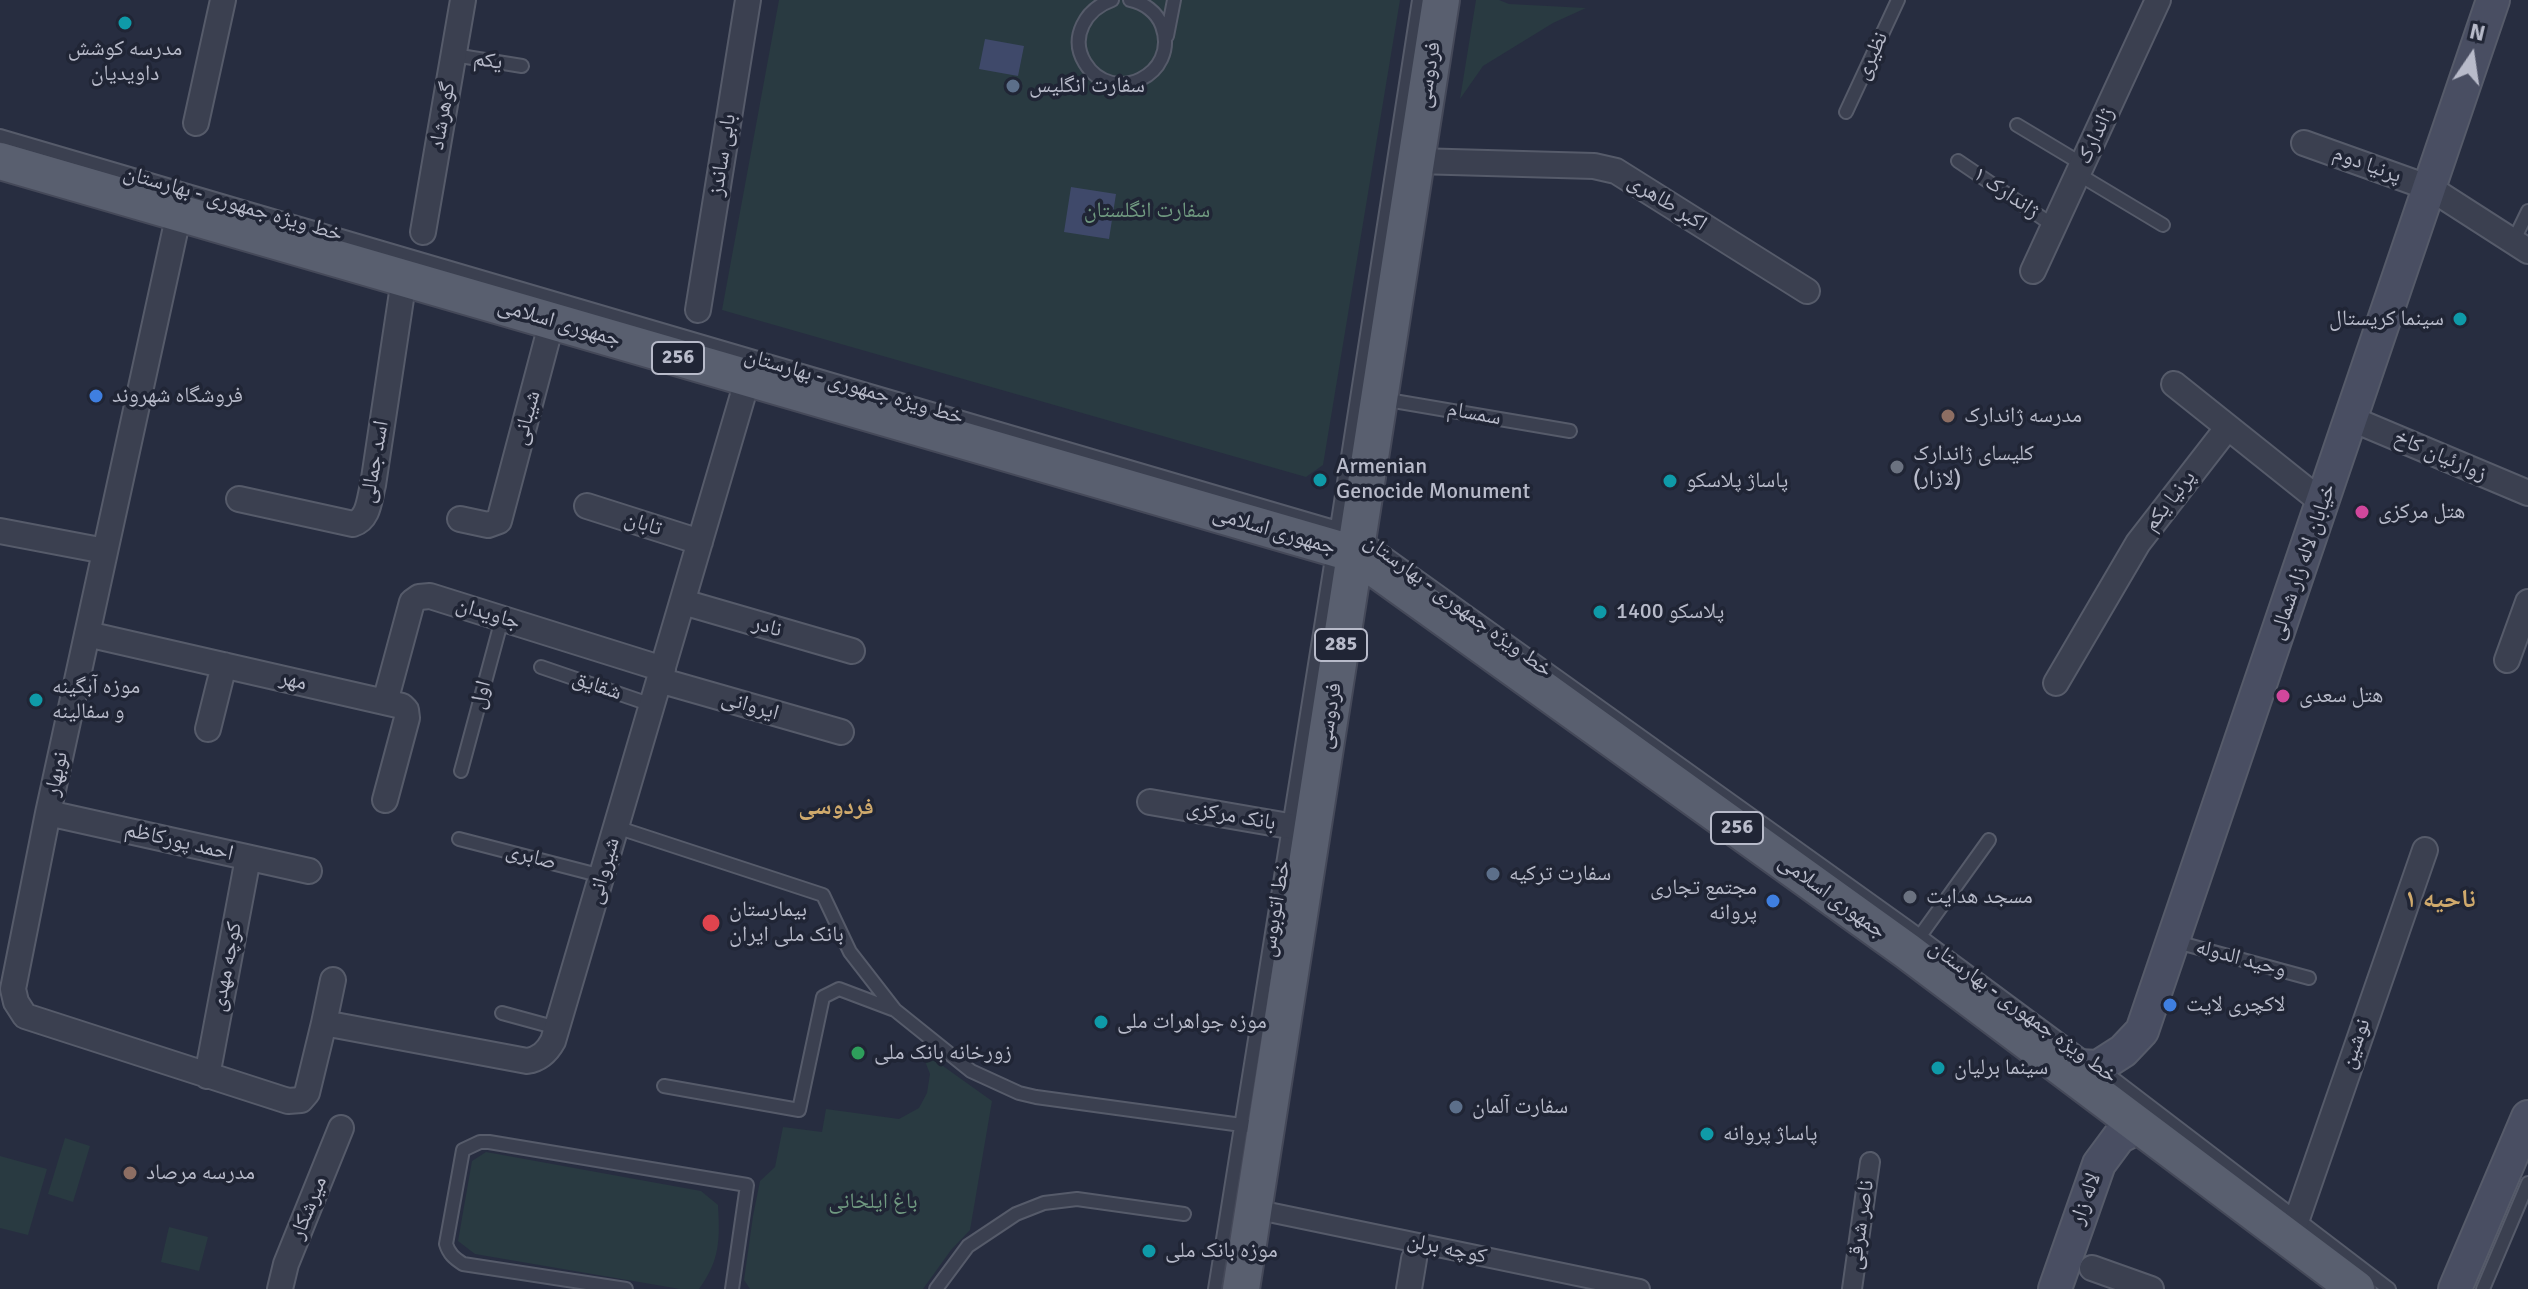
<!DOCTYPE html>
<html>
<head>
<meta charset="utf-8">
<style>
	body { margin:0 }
	#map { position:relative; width:2528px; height:1289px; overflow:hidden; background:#272d40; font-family:Signika,sans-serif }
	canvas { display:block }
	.north { position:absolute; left:2432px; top:16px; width:80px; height:80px; -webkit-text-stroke:6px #202535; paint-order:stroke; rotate:13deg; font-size:22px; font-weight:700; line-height:32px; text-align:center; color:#b8bbca }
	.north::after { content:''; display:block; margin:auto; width:28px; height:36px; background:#b8bbca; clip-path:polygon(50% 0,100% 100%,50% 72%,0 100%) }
</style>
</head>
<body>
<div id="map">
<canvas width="2528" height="1289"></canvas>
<div class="north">N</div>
</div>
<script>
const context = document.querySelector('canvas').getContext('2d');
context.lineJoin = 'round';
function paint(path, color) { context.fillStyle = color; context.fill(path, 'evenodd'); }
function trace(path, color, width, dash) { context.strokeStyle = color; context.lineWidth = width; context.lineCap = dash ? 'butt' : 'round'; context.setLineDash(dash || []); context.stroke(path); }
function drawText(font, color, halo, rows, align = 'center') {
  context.font = font + ' Signika,"Noto Naskh Arabic",sans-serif'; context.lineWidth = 7; context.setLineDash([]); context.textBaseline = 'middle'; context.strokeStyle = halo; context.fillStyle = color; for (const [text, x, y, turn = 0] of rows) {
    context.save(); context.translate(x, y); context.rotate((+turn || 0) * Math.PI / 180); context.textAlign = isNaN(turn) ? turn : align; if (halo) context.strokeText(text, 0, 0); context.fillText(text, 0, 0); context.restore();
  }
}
paint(new Path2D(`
	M779 0H1400L1323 465 1306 477 722 310Z
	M1476 0H1499L1509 4 1586 8 1553 23 1483 66 1460 99Z
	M923 1056 936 1061 992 1101 970 1230 951 1250 923 1289H750L744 1280 753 1216 760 1181 775 1167 783 1127 822 1132 826 1109 899 1119 919 1108 927 1093 930 1074Z
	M65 1138 90 1146 73 1202 48 1194Z
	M486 1152 701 1191 718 1205C720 1240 720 1260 699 1289H680L475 1254 458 1241 472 1161Z
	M0 1156 47 1169 28 1235 0 1228Z
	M169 1227 208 1237 199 1271 161 1262Z`), '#293a41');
paint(new Path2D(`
	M985 39 1024 46 1018 76 979 69Z
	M1071 187 1116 194 1109 239 1064 232Z`), '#3f496a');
const service = new Path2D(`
	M1112 0C1086 9 1069 37 1085 63 1112 107 1180 75 1162 26 1157 12 1144 3 1130 0
	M1167 36 1174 0
	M454 55 522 66
	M1846 112 1898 0
	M2017 125 2082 164
	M0 136 1358 534 1909 928 2086 1059
	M1958 161 2054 226
	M2078 174 2163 225
	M2513 242 2528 211
	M1382 399 1570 431
	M1336 534 1419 0
	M541 667 652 705
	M461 771 502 619
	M616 827 823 895 850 952 895 1010 971 1071 1019 1093 1036 1097 1249 1126
	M459 839 602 876
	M2173 941 2309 978
	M1915 943 1989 840
	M502 1013 557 1028
	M2101 1069 2389 1289
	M664 1086 799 1110 823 997 839 989 892 1009
	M626 1289 463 1264C454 1258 449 1254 446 1244L463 1150 480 1142H489L747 1185 732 1289
	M936 1289 968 1246 1016 1214 1044 1203 1077 1199 1184 1214
	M1215 1289 1333 552
	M2483 1289 2528 1183`);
const pedestrian = new Path2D(`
	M1254 1209 1640 1289
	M1852 1289 1870 1162`);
const minor = new Path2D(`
	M196 123 223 0
	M2304 143 2430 188 2528 251
	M1416 161 1594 166 1616 171 1807 291
	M179 213 48 813 13 989 16 1002 25 1016 288 1101 301 1100 307 1093 324 1023 527 1061C540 1059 547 1052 553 1041L748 378
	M423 232 463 0
	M2033 271 2158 0
	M698 310 748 0
	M2174 384 2323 503
	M2352 419 2528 493
	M239 499 353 524C369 519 369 500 373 485L404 279
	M587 506 700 542
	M460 519 488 525 499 521 552 321
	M0 531 105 551
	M683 602 852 651
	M87 634 402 706 406 710 407 718 385 800
	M2507 660 2528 602
	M659 680 841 732
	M2056 683 2138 543 2228 427
	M385 702 412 602 419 597 430 596 663 669
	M208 729 224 665
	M1150 802 1312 830
	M48 813 309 871
	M324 1023 333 980
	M207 1076 248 858
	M2290 1239 2425 850
	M2092 1268 2151 1289
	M280 1289 286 1264 341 1128
	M1409 1289 1414 1259`);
const secondary = new Path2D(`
	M2059 1065 2098 1067 2123 1051 2142 1031 2493 0
	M2055 1289 2099 1164 2119 1137 2140 1126
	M2455 1289 2528 1117`);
const primary = new Path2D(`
	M0 161 1355 554 1907 951 2356 1289
	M1241 1289 1441 0`);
trace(service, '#565b6a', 16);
trace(pedestrian, '#565b6a', 22);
trace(minor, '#565b6a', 28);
trace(secondary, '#565b6a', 36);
trace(primary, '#454959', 40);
trace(service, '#3b4050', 12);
trace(pedestrian, '#3b4050', 18);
trace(minor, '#3b4050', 24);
trace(secondary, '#494e62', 32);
trace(primary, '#595f6f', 36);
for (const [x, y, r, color] of [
	[125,23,8,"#0f9aa8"],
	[1013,86,8,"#5c6f8a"],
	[2460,319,8,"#0f9aa8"],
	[96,396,8,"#3f7fe0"],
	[1948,416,8,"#8d6e63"],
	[1897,467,8,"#6b7280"],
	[1320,480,8,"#0f9aa8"],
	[1670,481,8,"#0f9aa8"],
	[2362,512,8,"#d1479c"],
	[1600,612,8,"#0f9aa8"],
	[2283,696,8,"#d1479c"],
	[36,700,8,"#0f9aa8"],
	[1493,874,8,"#5c6f8a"],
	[1910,897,8,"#6b7280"],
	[1773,901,8,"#3f7fe0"],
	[711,923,10,"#e0444e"],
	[2170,1005,8,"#3f7fe0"],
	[1101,1022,8,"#0f9aa8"],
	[858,1053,8,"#2e9e5b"],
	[1938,1068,8,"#0f9aa8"],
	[1456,1107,8,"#5c6f8a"],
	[1707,1134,8,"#0f9aa8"],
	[130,1173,8,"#8d6e63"],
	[1149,1251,8,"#0f9aa8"]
]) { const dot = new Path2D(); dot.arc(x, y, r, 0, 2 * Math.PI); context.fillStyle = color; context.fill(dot); trace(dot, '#202535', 3); }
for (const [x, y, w] of [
	[678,358,52],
	[1341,645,52],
	[1737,828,52]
]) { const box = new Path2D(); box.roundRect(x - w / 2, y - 16, w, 32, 6); context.fillStyle = '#202535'; context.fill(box); trace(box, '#b8bbca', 2); }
drawText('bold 20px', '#b8bbca', null, [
	["256",678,358],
	["285",1341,645],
	["256",1737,828]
]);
drawText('22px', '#b8bbca', '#202535', [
	["مدرسه کوشش",125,49,"center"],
	["داویدیان",125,74,"center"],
	["سفارت انگلیس",1029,86],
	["سینما کریستال",2444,319,"right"],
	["فروشگاه شهروند",112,396],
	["مدرسه ژاندارک",1964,416],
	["کلیسای ژاندارک",1913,454],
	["(لازار)",1913,479],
	["Armenian",1336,467],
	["Genocide Monument",1336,492],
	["پاساژ پلاسکو",1686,481],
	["هتل مرکزی",2378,512],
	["پلاسکو 1400",1616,612],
	["موزه آبگینه",52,687],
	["و سفالینه",52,712],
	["هتل سعدی",2299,696],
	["سفارت ترکیه",1509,874],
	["مجتمع تجاری",1757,888,"right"],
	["پروانه",1757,913,"right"],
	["مسجد هدایت",1926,897],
	["بیمارستان",729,910],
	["بانک ملی ایران",729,935],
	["لاکچری لایت",2186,1005],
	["موزه جواهرات ملی",1117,1022],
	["زورخانه بانک ملی",874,1053],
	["سینما برلیان",1954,1068],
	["سفارت آلمان",1472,1107],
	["پاساژ پروانه",1723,1134],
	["مدرسه مرصاد",146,1173],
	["موزه بانک ملی",1165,1251]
], 'left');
drawText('22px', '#b8bbca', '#202535', [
	["نظیری",1872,56,-65],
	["یکم",488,61,9],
	["فردوسی",1429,75,-81],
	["گوهرشاد",443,116,-80],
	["ژاندارک",2096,136,-65],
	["بابی ساندز",723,155,-81],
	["پرنیا دوم",2367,165,20],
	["ژاندارک ۱",2006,193,34],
	["اکبر طاهری",1667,203,32],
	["خط ویژه جمهوری - بهارستان",233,204,16],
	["جمهوری اسلامی",559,323,16],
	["خط ویژه جمهوری - بهارستان",854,387,16],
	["سمسام",1474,414,10],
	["شیبانی",527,418,-75],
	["زوارئیان کاخ",2440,456,23],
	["اسد جمالی",375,462,-80],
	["پرنیا یکم",2170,501,-52],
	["تابان",643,524,18],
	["جمهوری اسلامی",1274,531,16],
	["خیابان لاله زار شمالی",2303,562,-71],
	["خط ویژه جمهوری - بهارستان",1458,606,36],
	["جاویدان",488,614,17],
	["نادر",767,627,16],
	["مهر",293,681,13],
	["شقایق",597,686,19],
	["اول",481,695,-75],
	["ایروانی",750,706,16],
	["فردوسی",1330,716,-81],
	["نوبهار",57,774,-78],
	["بانک مرکزی",1231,816,10],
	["احمد پورکاظم",179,842,13],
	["صابری",531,857,15],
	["شیروانی",604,871,-74],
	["جمهوری اسلامی",1832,897,36],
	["خط اتوبوس",1276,909,-81],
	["وحید الدوله",2241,959,15],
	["کوچه مهدی",227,967,-79],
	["خط ویژه جمهوری - بهارستان",2023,1012,36],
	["نوشین",2356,1044,-71],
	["لاله زار",2086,1199,-70],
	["میرشکار",309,1208,-68],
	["ناصر شرقی",1861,1225,-82],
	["کوچه برلن",1447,1249,12]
]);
drawText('22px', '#709a81', '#202535', [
	["سفارت انگلستان",1147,211],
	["باغ ایلخانی",873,1202]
]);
drawText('bold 24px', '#d0aa6c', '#202535', [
	["فردوسی",836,808]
]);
drawText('bold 26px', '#d0aa6c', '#202535', [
	["ناحیه ۱",2440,900]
]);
</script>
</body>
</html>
